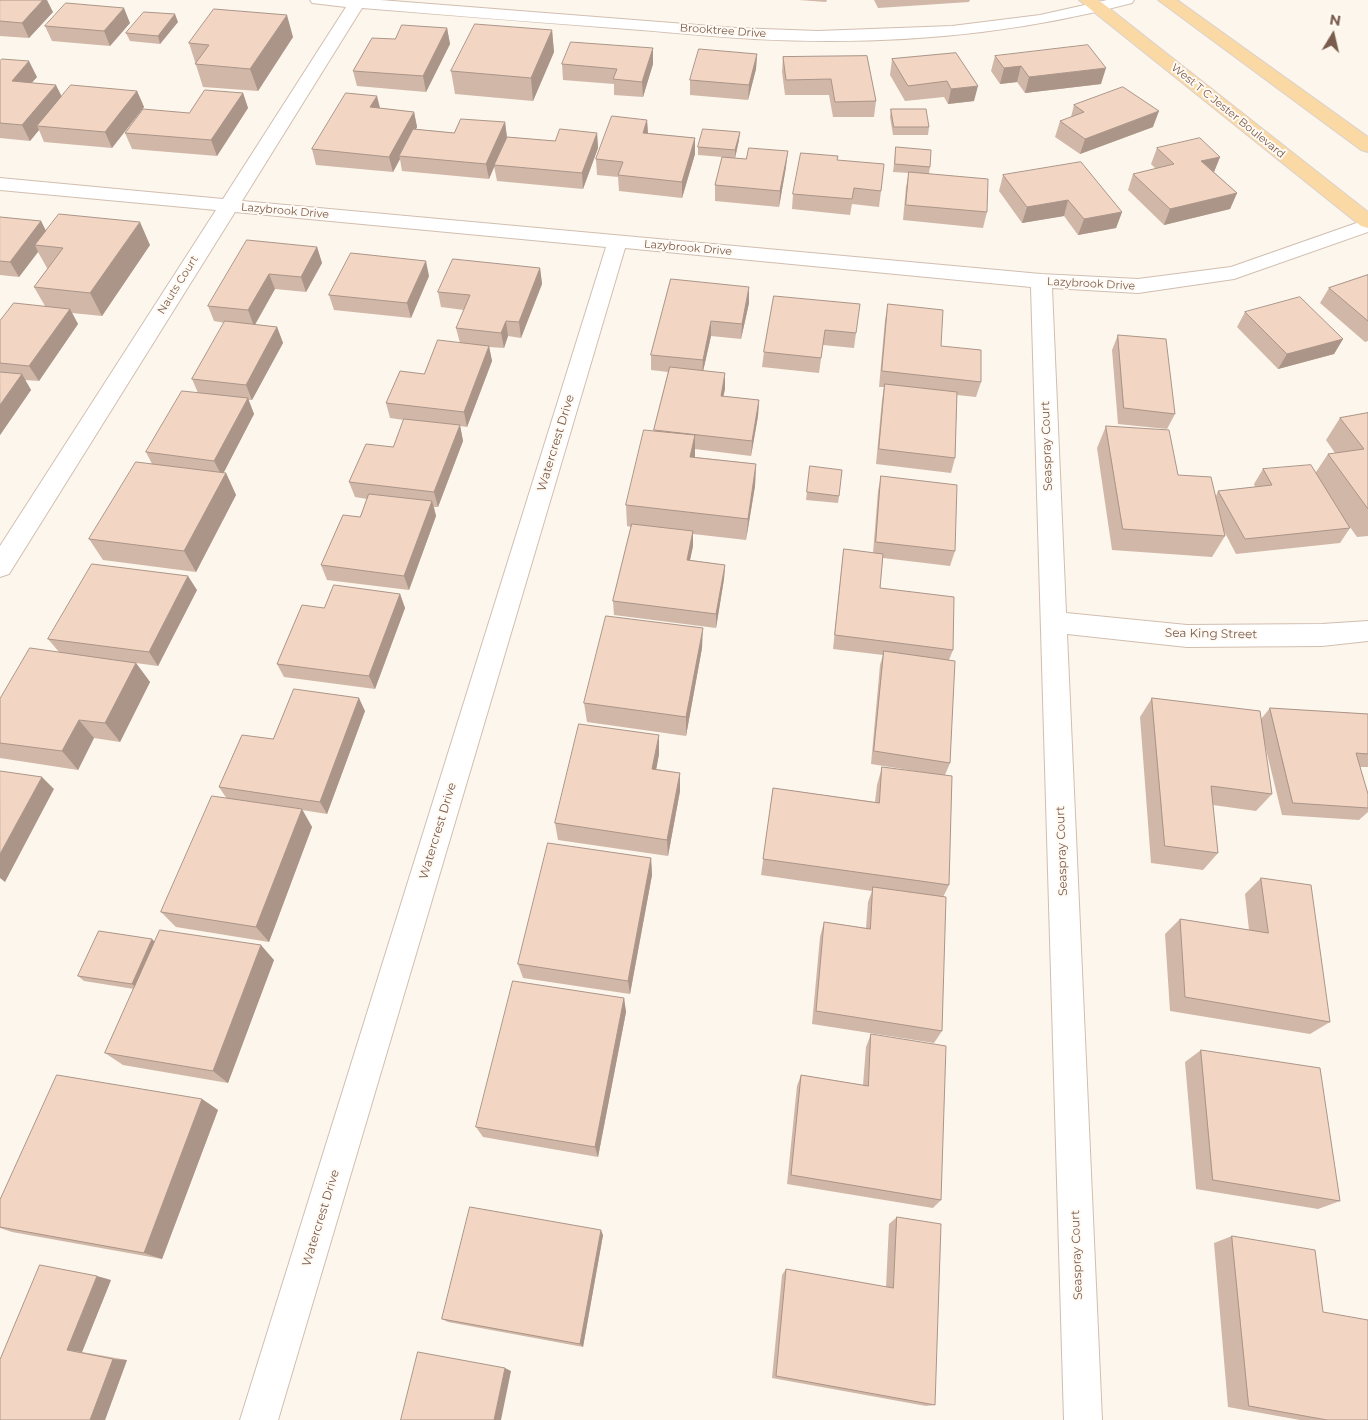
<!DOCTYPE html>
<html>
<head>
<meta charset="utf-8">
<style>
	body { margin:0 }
	#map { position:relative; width:1368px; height:1420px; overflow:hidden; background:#fdf6ec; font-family:Montserrat,sans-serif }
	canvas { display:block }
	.north { position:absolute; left:1308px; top:10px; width:50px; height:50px; -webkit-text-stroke:4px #fffaf3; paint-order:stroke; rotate:9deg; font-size:14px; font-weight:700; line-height:20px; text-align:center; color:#7a5c4d }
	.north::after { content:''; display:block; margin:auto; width:18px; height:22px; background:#7a5c4d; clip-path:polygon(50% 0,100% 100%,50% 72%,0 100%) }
</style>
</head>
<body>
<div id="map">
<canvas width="1368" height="1420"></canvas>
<div class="north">N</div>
</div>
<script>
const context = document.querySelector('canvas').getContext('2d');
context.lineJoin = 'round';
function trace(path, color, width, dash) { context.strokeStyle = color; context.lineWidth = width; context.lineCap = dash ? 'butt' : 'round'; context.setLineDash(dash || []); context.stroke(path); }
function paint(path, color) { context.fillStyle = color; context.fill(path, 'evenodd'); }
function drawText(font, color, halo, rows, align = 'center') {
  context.font = font + ' Montserrat,sans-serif'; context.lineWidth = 4; context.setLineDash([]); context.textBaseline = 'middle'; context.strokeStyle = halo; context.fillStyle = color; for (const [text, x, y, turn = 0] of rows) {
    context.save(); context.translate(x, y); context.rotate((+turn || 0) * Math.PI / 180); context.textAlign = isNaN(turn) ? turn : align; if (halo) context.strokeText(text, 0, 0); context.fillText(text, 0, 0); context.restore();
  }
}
const minor = new Path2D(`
	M310 0H380L736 28 818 31 952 26 1040 15 1107 0H1134L1132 3C1008 36 881 46 754 39 716 37 679 33 641 30 548 23 455 16 362 8L242 201 1041 274 1138 279 1231 267 1368 219V232L1234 279 1138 293 1052 288 1066 613 1187 625 1322 624 1368 621V641L1322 646 1187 647 1067 634 1102 1420H1064L1031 287 625 248 278 1420H240L606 247 235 212 9 574 0 577V546L216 210 0 190V178L223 199 346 7 312 3Z`);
const major = new Path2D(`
	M1079 0H1098L1105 5 1368 212V228L1361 226Z
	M1158 0H1177L1368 137V152L1361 150Z`);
trace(minor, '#d1beb0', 2);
trace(major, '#dad1cd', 2);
paint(minor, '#fff');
paint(major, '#fbd9a5');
paint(new Path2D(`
	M0 0 53 12 29 38 0 36Z
	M799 0H827L826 2Z
	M874 0H970L969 2 878 8Z
	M178 22 160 44 130 41 126 33Z
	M130 23 110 46 52 41 45 26Z
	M447 28 450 44 426 92 357 86 353 71 395 39Z
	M552 30 554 52 533 101 455 94 451 71Z
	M293 37 258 91 203 87 189 43Z
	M653 48V64L643 97 614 95V84L563 80 562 64Z
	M956 53 974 101 948 104 944 97 905 101 890 75 892 59Z
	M757 54 756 69 748 100 690 95V80Z
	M867 56 876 101 874 117H833L829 95H785L782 72 783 57Z
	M995 56 1101 84 1025 93 1017 82 1000 84 991 71Z
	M0 61 37 77 31 83 62 97 137 91 144 107 112 148 44 142 39 130 30 141 0 138Z
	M243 93 248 108 217 156 132 149 125 133 189 113Z
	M1074 105 1153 127 1080 154 1055 137 1060 121 1071 117Z
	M380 108 414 112 417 127 416 129 454 133 505 122 507 137 555 141 597 133 598 148 583 189 497 181 494 166 489 179 402 171 400 159 393 172 316 165 312 149Z
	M891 109 929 127 928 135H893L890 117Z
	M647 120 648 133 695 138V154L682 198 619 191 618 177 597 175 596 159Z
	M739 140 735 158 746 159 786 167 779 207 715 201V185L722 157 698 155V147Z
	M896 147 930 167 929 173 987 212 983 228 903 220 906 187 909 173 893 172Z
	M1157 148 1220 157 1214 172 1237 193 1230 209 1164 225 1128 190 1133 174 1156 169 1151 164Z
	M837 160 881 191 879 207 852 204 850 215 792 209 793 194Z
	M1003 175 1122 212 1116 228 1078 235 1064 216 1022 223 999 191Z
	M0 217 41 221 46 231 150 245 102 316 72 313 78 324 39 381 25 380 31 390 0 435V321L45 306 34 287 48 268H47L38 252 19 277 0 275Z
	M317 247 322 263 306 292 275 289 255 325 277 327 283 343 252 400H248L254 414 223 473H226L236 495 196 572 103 560 89 539 152 464 146 452 198 393 192 379 225 323 214 321 208 306Z
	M540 268 542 284 521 338 508 336 504 348 489 347 492 361 467 427 460 426 463 441 438 507H434L436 516 409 590 327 580 321 565 360 517 367 499 355 497 349 482 393 447 404 420 390 418 386 403 424 374 460 343 456 328 464 310 441 307 438 292Z
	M1368 275V341L1365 342 1320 303 1329 288Z
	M429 276 411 318 334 310 329 295Z
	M671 279 749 303 741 339 711 336 703 371 725 389 723 396 759 400 758 416 751 456 695 449V457L756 464 755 486 746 540 693 534V546L690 560 725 565 724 579 716 628 614 615 613 601 631 527 627 526 626 505 654 431 668 372 651 370V355Z
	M774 296 856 333 854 348 823 345 819 373 762 367 764 352Z
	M888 304 941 346 981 382 976 397 957 395 955 458 951 473 876 464 882 400 884 387H879L885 320Z
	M1245 312 1343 339 1334 354 1278 369 1237 327Z
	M1118 335 1175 414 1167 429 1118 424 1112 350Z
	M1368 413V536L1357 537 1350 527V528L1340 543 1236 554 1224 531 1225 536 1212 557 1112 550 1097 448 1106 426 1178 475 1216 496 1218 491 1255 487 1254 484 1263 469 1316 472 1328 454 1335 453 1326 440 1340 418Z
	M810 466 839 496 838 503 806 500Z
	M881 476 955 551 950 566 883 558 880 588 953 650 949 660 950 763 945 775 949 885 943 897 942 1031 934 1043 812 1024 820 937 824 922 866 928 868 902 872 891 761 875 773 788 875 802 877 785 882 767 934 774 871 764 880 665 883 655 833 649 842 564 844 549 873 553 878 491Z
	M197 590 158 666 136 663 150 682 120 742 94 738 78 770 0 758V699L59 652 48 639Z
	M400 594 405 608 375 689 284 677 277 664 324 608Z
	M702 648 686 736 587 722 584 703Z
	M1152 698 1261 719 1270 708 1368 714V767H1360L1368 794V812L1359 820 1282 815 1264 741 1272 794 1256 811 1213 805 1218 853 1203 870 1151 863 1140 717Z
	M365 711 327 814 302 810 312 827 269 942 176 927 161 912 227 799 219 787 273 739Z
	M659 754 656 769 680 773V791L668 856 558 840 555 823Z
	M651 858 652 875 630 994 523 978 518 964Z
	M1261 878 1330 1022 1310 1034 1170 1011 1165 934 1180 919 1249 930 1245 894Z
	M154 941 274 960 228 1083 123 1065 105 1053 134 989 84 981 78 976Z
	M624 998 626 1012 598 1157 483 1137 476 1127Z
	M871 1034 941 1200 933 1208 787 1184 797 1086 801 1075 863 1085 866 1047Z
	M1201 1050 1340 1201 1318 1209 1196 1189 1185 1062Z
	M202 1099 218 1110 162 1259 12 1232 0 1228V1200Z
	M897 1217 935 1405 926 1406 772 1378 782 1275 786 1269 886 1287 889 1224Z
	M603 1235 583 1347 448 1322 442 1319Z
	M1232 1236 1323 1312 1368 1420H1300L1228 1407 1214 1243Z
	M111 1280 82 1352 127 1360 105 1420H0Z`), '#d1b7a8');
paint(new Path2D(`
	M43 0H47L53 12 29 38 22 23Z
	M124 8 130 23 110 46 104 31Z
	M175 14 178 22 160 44 158 36Z
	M287 15 293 37 258 91 250 69Z
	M447 28 450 44 426 92 423 76Z
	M552 30 554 52 533 101 531 78Z
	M653 48V64L643 97 642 82Z
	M757 54 756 69 748 100 749 85Z
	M29 61 37 77 19 97 12 81Z
	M1021 66 1017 82 1000 84 1004 68Z
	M1106 68 1101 84 1025 93 1029 77Z
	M56 85 64 101 37 126 39 130 30 141 22 125Z
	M978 86 974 101 948 104 951 89Z
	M137 91 144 107 112 148 105 132Z
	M243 93 248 108 217 156 211 140Z
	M377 96 381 112 370 107Z
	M1159 111 1153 127 1080 154 1085 139Z
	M414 112 417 127 401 156H399L400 159 393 172 389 157Z
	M647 120 648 135 643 133Z
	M505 122 507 138 489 179 486 164Z
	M740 132 739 140 735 158V150Z
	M597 133 598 148 583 189 582 173Z
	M695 138V154L682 198V182Z
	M788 151 786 167 779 207 780 191Z
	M1220 157 1214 172 1201 161Z
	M1237 193 1230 209 1164 225 1170 209Z
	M1068 200 1064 216 1022 223 1027 207Z
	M1122 212 1116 228 1078 235 1084 219Z
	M41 221 49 237 35 245 38 252 19 277 10 262Z
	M140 222 150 245 102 316 90 293Z
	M317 247 322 263 306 292 301 277Z
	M426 261 429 276 411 318 407 303Z
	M540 268 542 284 521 338 519 322Z
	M269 274 275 289 254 326 248 310Z
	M749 287V303L741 339 742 324Z
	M70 309 78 324 39 381 29 366Z
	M506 321 508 336 504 348 501 333Z
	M711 321V336L702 376 703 360Z
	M277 327 283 343 252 400 246 385Z
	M1343 339 1334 354 1278 369 1287 354Z
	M489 346 492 361 467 427 464 412Z
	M725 373V389L720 412 721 396Z
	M22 374 31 390 0 435V405Z
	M248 398 254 414 222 476 214 461Z
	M759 400 758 416 751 456 752 441Z
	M460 425 463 441 438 507 434 492Z
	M695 435V457H690Z
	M756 464 755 486 746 540 748 519Z
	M226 473 236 495 196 572 184 551Z
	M432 501 436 516 409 590 404 576Z
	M693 531V546L687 574V560Z
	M725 565 724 579 716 628V614Z
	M188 576 197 590 158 666 149 652Z
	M400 594 405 608 375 689 369 676Z
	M703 628 702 648 686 736V717Z
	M136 663 150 682 120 742 105 723Z
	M359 698 365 711 327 814 320 802Z
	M79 720 94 738 78 770 62 751Z
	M659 735V754L653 787 652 769Z
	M680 773V791L668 856 667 840Z
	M42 777 54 789 5 882 0 878V854Z
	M302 809 312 827 269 942 256 927Z
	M651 858 652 875 630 994 628 981Z
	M152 939 157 944 138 989 132 984Z
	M261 945 274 960 228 1083 213 1071Z
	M624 998 626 1012 598 1157 595 1147Z
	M202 1099 218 1110 162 1259 144 1253Z
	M601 1230 603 1235 583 1347 580 1344Z
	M97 1276 111 1280 82 1352 67 1350Z
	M113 1359 127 1360 105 1420H90Z
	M505 1368 511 1371 501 1420H494Z`), '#aa9588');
const building = new Path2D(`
	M0 0H43L22 23 0 21Z
	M66 3 124 8 104 31 45 26Z
	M214 9 287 15 250 69 195 64 209 45 189 43Z
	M144 12 175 14 158 36 126 33Z
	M475 24 552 30 531 78 451 71Z
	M402 25 447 28 423 76 353 71 372 38 395 39Z
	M571 42 653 48 642 82 613 79 617 69 562 64Z
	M1088 45 1106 68 1029 77 1021 66 1004 68 995 56Z
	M699 49 757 54 749 85 690 80Z
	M956 53 978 86 951 89 947 81 908 86 892 59Z
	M867 56 876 101 835 102 831 79 786 80 783 57Z
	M2 59 29 61 12 81 56 85 22 125 0 123V61Z
	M71 85 137 91 105 132 37 126Z
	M1123 87 1159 111 1085 139 1060 121 1084 112 1074 105Z
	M205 90 243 93 211 140 125 133 143 109 189 113Z
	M346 93 377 96 370 107 414 112 389 157 312 149Z
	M891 109H926L929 127H894Z
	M612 116 647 120 643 133 695 138 682 182 618 175 623 162 596 159Z
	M461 119 505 122 486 164 399 156 413 129 454 133Z
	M560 129 597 133 582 173 494 165 507 137 555 141Z
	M703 129 740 132 735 150 698 147Z
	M1200 138 1220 157 1201 161 1237 193 1170 209 1133 174 1174 164 1157 148Z
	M896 147 931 150 930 167 895 164Z
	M749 148 788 151 780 191 715 185 722 157 746 159Z
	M801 153 838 156 837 160 884 164 881 191 854 188 852 199 793 194Z
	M1081 162 1122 212 1084 219 1068 200 1027 207 1003 175Z
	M909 172 988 179 987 212 906 205Z
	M59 214 140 222 90 293 34 287 63 248 35 245Z
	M0 217 41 221 10 262 0 261Z
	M247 240 317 247 301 277 269 274 248 310 208 306Z
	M351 253 426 261 407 303 329 295Z
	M453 259 540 268 519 322 506 321 501 333 456 328 470 295 438 292Z
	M1368 275V321L1329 288Z
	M671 279 749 287 742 324 711 321 703 360 651 355Z
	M774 296 860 304 856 333 825 330 821 358 764 352Z
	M1300 297 1343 339 1287 354 1245 312Z
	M14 303 70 309 29 366 0 363V321Z
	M888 304 943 310 941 346 981 350V382L882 371Z
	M225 321 277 327 246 385 192 379Z
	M1118 335 1166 339 1175 414 1124 408Z
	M438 340 489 346 464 412 386 403 400 371 424 374Z
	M670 367 725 373 721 396 759 400 752 441 654 430Z
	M0 372 22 374 0 405Z
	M885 384 957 392 955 458 879 449Z
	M182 391 248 398 214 461 146 452Z
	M1368 413V509L1328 454 1364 449 1340 418Z
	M404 419 460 425 434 492 349 482 366 444 393 447Z
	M1106 426 1169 430 1178 475 1211 477 1225 536 1123 529Z
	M644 430 695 435 690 457 756 464 748 519 626 505Z
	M136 462 226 473 184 551 89 539Z
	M1311 465 1350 528 1245 539 1218 491 1272 485 1263 469Z
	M810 466 842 470 839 496 807 492Z
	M881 476 957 485 955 551 876 542Z
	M369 494 432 501 404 576 321 565 343 515 360 517Z
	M632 524 693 531 687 560 725 565 716 614 613 601Z
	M844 549 883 554 880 588 954 597 953 650 835 635Z
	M92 564 188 576 149 652 48 639Z
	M334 585 400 594 369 676 277 664 302 605 324 608Z
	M606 616 703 628 686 717 584 703Z
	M30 648 136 663 105 723 79 720 62 751 0 743V699Z
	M884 651 955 661 950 763 874 751Z
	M294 689 359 698 320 802 219 787 242 735 273 739Z
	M1152 698 1260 711 1272 794 1211 786 1218 853 1165 846Z
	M1270 708 1368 714V754L1356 753 1368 794V808L1293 803Z
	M579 724 659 735 652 769 680 773 667 840 555 823Z
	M882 767 952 776 949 885 763 859 773 788 879 803Z
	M0 771 42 777 0 854Z
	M212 796 302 809 256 927 161 912Z
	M548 843 651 858 628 981 518 964Z
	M1261 878 1311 885 1330 1022 1185 997 1180 919 1268 933Z
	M873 887 946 897 942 1031 816 1011 824 922 870 929Z
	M160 930 261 945 213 1071 105 1053Z
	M99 931 152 939 132 984 78 976Z
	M513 981 624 998 595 1147 476 1127Z
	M871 1034 946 1046 941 1200 791 1175 801 1075 868 1086Z
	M1201 1050 1320 1068 1340 1201 1213 1180Z
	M57 1075 202 1099 144 1253 0 1227V1200Z
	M470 1207 601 1230 580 1344 442 1319Z
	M897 1217 941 1224 935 1405 776 1376 786 1269 893 1288Z
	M1232 1236 1315 1250 1323 1312 1368 1320V1420H1327L1249 1406Z
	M40 1265 97 1276 67 1350 113 1359 90 1420H0V1360Z
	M418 1352 505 1368 494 1420H401Z`);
paint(building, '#f3d5c3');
trace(building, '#aa9588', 1);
drawText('11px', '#7a5c4d', '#fffaf3', [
	["Brooktree Drive",723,31,4],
	["West T C Jester Boulevard",1228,111,39],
	["Lazybrook Drive",285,211,5],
	["Lazybrook Drive",688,248,5],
	["Lazybrook Drive",1091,284,3],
	["Nauts Court",178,285,-58]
]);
drawText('12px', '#7a5c4d', '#fffaf3', [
	["Watercrest Drive",556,443,-73],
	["Seaspray Court",1047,446,-92],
	["Sea King Street",1211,634,1],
	["Watercrest Drive",438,831,-73],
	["Seaspray Court",1062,851,-92],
	["Watercrest Drive",321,1218,-73],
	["Seaspray Court",1077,1255,-92]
]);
</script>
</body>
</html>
